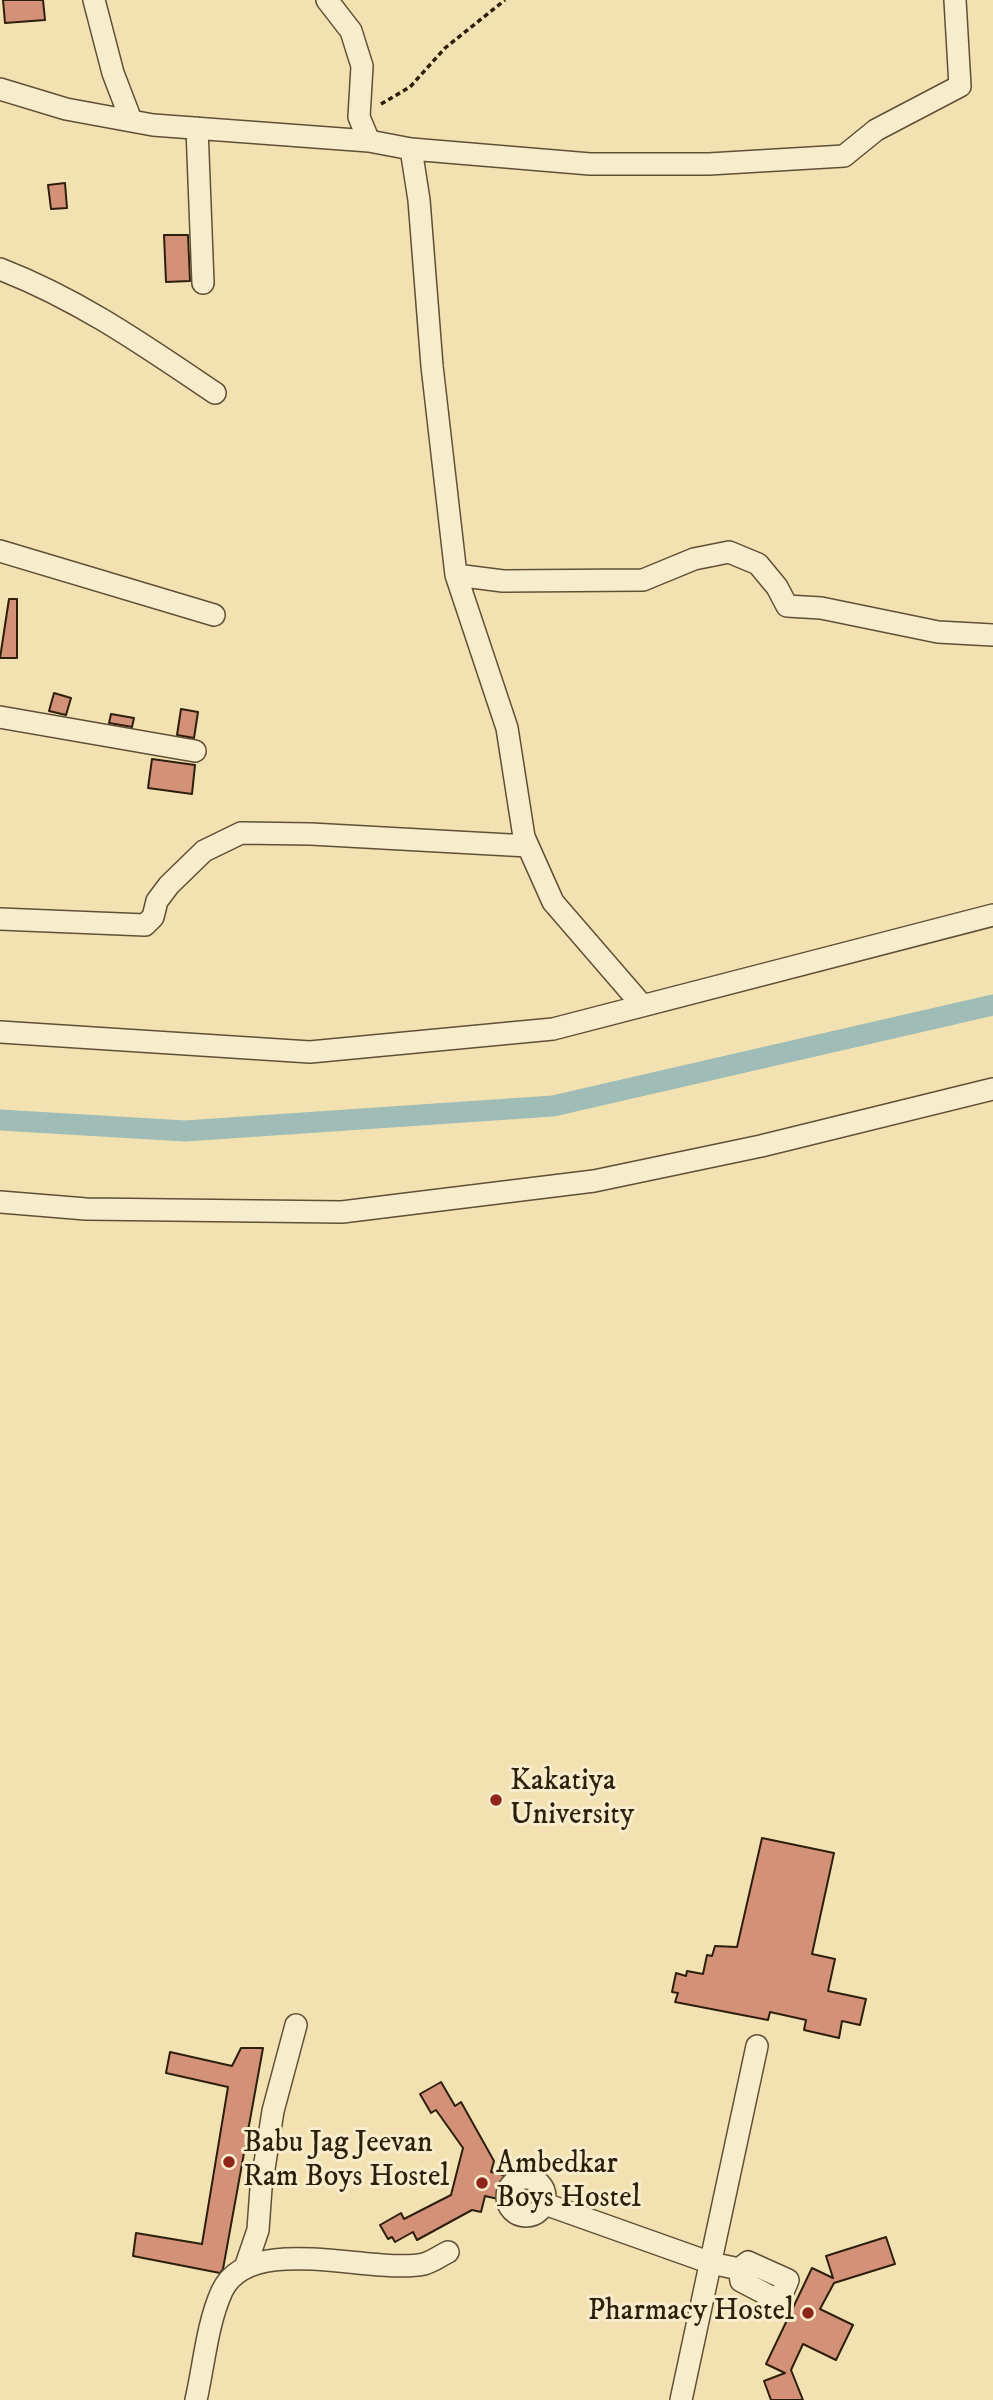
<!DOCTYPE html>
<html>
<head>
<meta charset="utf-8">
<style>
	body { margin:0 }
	canvas { display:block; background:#f3e2b1 }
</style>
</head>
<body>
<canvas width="993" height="2400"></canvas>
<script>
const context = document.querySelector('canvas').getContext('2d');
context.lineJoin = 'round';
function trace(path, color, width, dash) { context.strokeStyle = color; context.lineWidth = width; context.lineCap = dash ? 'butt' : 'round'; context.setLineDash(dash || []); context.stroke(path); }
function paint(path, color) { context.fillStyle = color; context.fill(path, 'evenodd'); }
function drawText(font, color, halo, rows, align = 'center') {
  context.font = font + ' "IM FELL DW Pica",serif'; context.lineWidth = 6; context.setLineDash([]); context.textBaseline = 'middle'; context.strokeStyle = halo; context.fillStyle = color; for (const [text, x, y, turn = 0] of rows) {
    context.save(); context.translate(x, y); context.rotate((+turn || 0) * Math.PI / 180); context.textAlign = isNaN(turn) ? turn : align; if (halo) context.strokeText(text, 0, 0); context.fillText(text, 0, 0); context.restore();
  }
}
trace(new Path2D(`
	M0 1120 185 1131 553 1106 993 1005`), '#9fbcb6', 21);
const building = new Path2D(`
	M3 0H43L45 20 5 23Z
	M65 183 67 208 51 209 48 185Z
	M164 235H188L190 281 166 282Z
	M9 599H17V658H0Z
	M54 693 71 698 66 715 49 711Z
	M181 709 198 712 194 738 177 735Z
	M111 714 134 718 132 727 109 723Z
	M152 759 195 765 192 794 148 788Z
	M762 1838 834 1853 812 1954 835 1959 828 1991 866 1999 860 2025 842 2021 839 2038 804 2030 806 2020 770 2012 768 2020 675 2002 678 1993 672 1992 676 1973 686 1976 687 1971 703 1974 707 1955 712 1956 715 1946 737 1947Z
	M241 2048H263L223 2269 220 2273 133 2256 136 2233 202 2244 228 2087 166 2073 170 2052 232 2066Z
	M441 2082 455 2106 461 2102 494 2161 491 2172 504 2175 498 2199 485 2196 481 2212 472 2210 417 2240 413 2232 395 2242 392 2237 388 2239 380 2225 401 2213 404 2219 451 2195 463 2148 436 2110 431 2113 420 2094Z
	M886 2237 895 2264 834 2283 820 2309 853 2325 836 2360 803 2344 791 2370 803 2400H771L764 2381 785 2373 766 2364 812 2268 833 2278 826 2256Z`);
paint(building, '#d39278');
trace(building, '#2e1f0d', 2);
const minor = new Path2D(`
	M94 0 113 73 131 120
	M327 0 351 31 362 66 359 117 369 141
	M0 89 66 109 153 125 369 141 411 149 590 164H709L844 156 876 130 960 86 955 0
	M197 128 203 283
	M411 149 419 200 432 366 456 575 507 728 524 837 553 902 642 1005
	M0 269C80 300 145 346 215 393
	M0 551 214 615
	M456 575 503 581 643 580 694 559 729 552 758 564 777 587 787 606 821 608 938 632 993 635
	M0 717 195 751
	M0 919 145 925 153 917 157 901 169 885 204 851 241 833 311 834 528 846
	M0 1032 310 1052 553 1029 993 915
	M0 1202 86 1209 342 1212 594 1181 761 1146 993 1089
	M507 2197a19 19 0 1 1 38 0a19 19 0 1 1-38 0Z
	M545 2204 711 2263 739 2269 741 2281 779 2301 788 2280 748 2262 739 2269
	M245 2268 258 2230 261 2188 273 2111 296 2025
	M196 2400C204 2365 207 2324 222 2291 250 2231 372 2275 424 2264 432 2262 440 2256 448 2252
	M681 2400 757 2046`);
trace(minor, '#5f5036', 24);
trace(new Path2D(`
	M381 104 410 87 445 48 505 0`), '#2e1f0d', 3.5, [5, 3.5]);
trace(minor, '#f7eccc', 21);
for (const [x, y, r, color] of [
	[496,1800,7,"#8f2418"],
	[229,2162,7,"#8f2418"],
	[482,2183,7,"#8f2418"],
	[808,2313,7,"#8f2418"]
]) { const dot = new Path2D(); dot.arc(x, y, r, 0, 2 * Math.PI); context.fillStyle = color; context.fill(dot); trace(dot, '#f7eccc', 2.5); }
drawText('30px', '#2e1f0d', '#f7eccc', [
	["Kakatiya",510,1783],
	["University",510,1817],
	["Babu Jag Jeevan",243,2145],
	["Ram Boys Hostel",243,2179],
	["Ambedkar",496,2166],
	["Boys Hostel",496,2200],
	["Pharmacy Hostel",794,2313,"right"]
], 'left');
</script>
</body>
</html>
